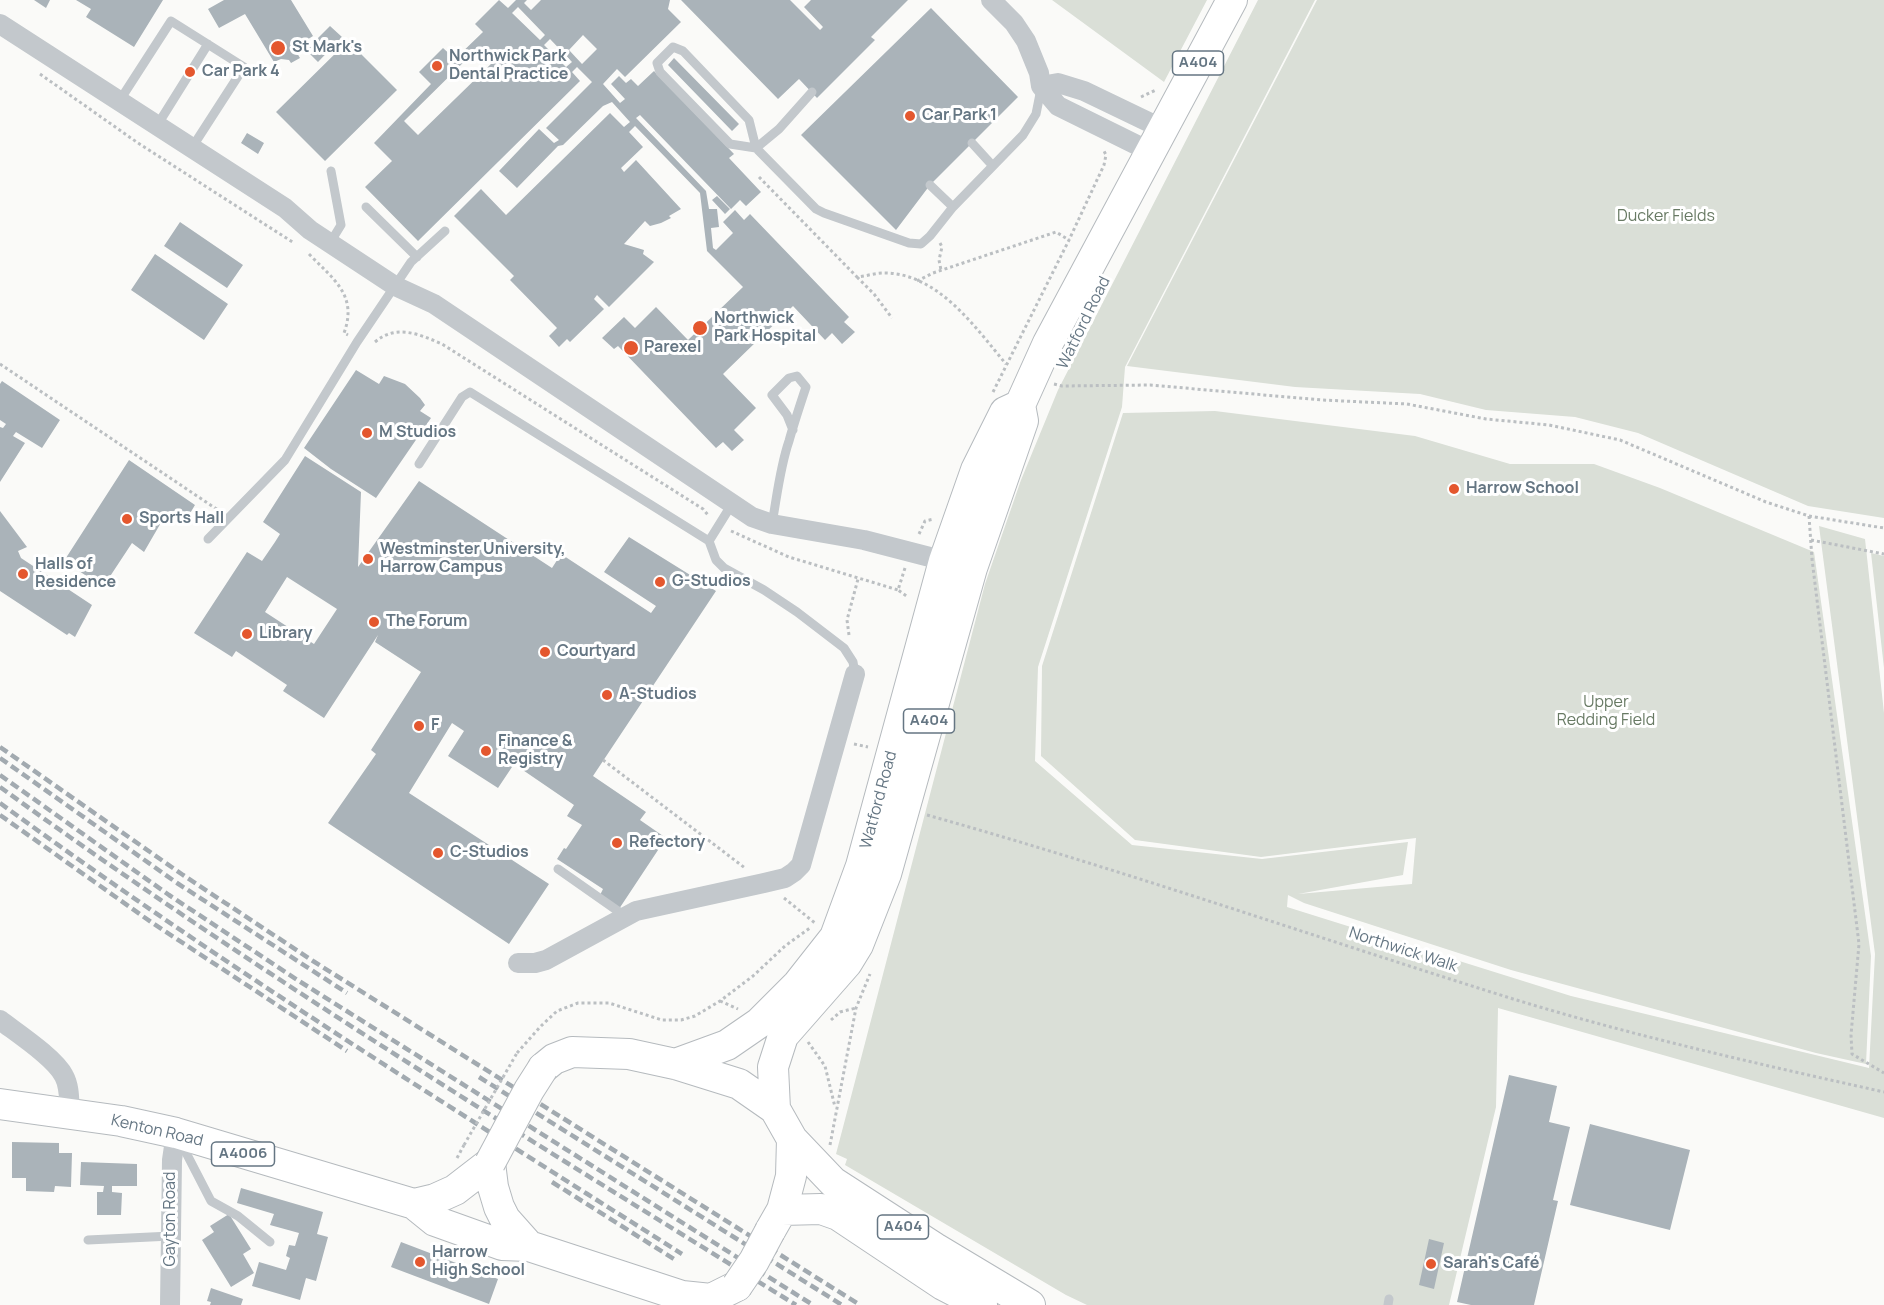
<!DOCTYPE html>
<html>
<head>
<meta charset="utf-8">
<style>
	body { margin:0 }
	canvas { display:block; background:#fafaf8 }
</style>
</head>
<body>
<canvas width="1884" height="1305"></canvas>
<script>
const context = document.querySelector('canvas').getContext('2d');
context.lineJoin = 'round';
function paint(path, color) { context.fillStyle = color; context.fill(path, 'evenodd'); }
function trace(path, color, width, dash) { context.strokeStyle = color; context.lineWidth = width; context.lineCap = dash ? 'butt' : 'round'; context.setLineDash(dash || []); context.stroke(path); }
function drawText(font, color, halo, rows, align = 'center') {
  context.font = font + ' Manrope,sans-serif'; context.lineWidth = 6; context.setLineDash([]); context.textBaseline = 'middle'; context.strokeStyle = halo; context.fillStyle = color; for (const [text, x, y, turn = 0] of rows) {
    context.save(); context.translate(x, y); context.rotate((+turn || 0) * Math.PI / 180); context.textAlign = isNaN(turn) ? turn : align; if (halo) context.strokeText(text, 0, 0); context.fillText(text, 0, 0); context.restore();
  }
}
paint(new Path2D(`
	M1052 0H1207L1164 82Z
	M1258 0H1315L1125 367 1122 407 1038 667 1035 761 1132 845 1262 859 1408 842 1403 875 1298 894 1412 884 1416 838 1261 857 1135 840 1041 756 1042 666 1123 413 1215 411 1415 436 1510 464H1594L1660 488 1814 552 1871 956 1866 1064 1816 1053 1511 970 1304 903 1288 895 1287 907 1571 996 1869 1068 1875 954 1819 526 1865 539 1884 713V1118L1498 1008 1496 1107 1449 1305H1087L1066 1295 845 1165 847 1159 836 1154 985 584 1021 480 1058 390Z
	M1317 0H1884V518L1808 506 1638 433 1575 417 1486 410 1420 394 1295 387 1127 366Z
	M1871 553 1884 556V668Z`), '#dadfd7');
paint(new Path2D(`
	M34 0H50L46 8Z
	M76 0H163L134 47 86 17 91 9Z
	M224 0H291L313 36 294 48 300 58 291 63 289 60 281 59 274 62 245 14 219 28 208 9Z
	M499 0 508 8 516 0H527L524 3 531 10 541 0H670L668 9 681 22 625 77 617 69 603 84 620 103 625 99 611 84 619 76 626 83 631 79 638 86 654 71 734 154 729 158 761 192 746 206 740 200 731 209 640 115 636 118 706 191 709 209H717L719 227 711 228 713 248 716 250 733 233 723 222 735 210 744 220 750 214 849 317 844 322 855 332 842 344 832 333 825 340 793 306 723 374 756 408 734 430 744 440 732 451 723 442 716 448 618 346 614 349 602 338 624 317 635 328 656 307 688 340 743 287 707 251 700 193 635 126 629 132 643 147 621 168 624 172 636 160 681 209 669 216 671 218 661 223 650 226 645 221 624 244 644 250 643 254 654 262 609 307 597 295 594 299 604 309 570 342 567 339 559 347 549 336 557 328 510 280 514 276 454 216 481 189 506 215 610 113 624 127 630 122 612 102 603 106 563 145 558 146 517 188 499 171 539 129 554 143 559 140 546 128 592 82 577 67 572 72 580 81 418 241 365 187 392 161 374 143 431 84 419 72 443 48 455 59 483 32 475 24ZM518 7 545 35 540 40 512 13ZM583 35 597 49 582 64 569 50ZM550 39 572 62 566 67 544 45ZM478 48 493 62 418 135 404 121Z
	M681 0H790L820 30 823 27 804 7 811 0H908L871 37 875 40 817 98 799 79 778 99Z
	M931 8 1018 97 930 185 896 230 801 135Z
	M330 26 342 37 318 62 306 50Z
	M348 41 397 90 325 161 276 112Z
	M674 58 739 124 732 131 668 65Z
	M247 133 264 143 258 154 241 143Z
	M717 196 730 209 725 214 712 200Z
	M180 222 243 265 227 288 164 246Z
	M155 254 228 304 204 340 131 290Z
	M356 370 379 384 384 376 405 384 420 398 425 405 420 411 431 418 376 498 331 469 304 448Z
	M2 381 60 420 42 448 16 432 13 436 25 443 0 482V427L3 428 6 424 0 420V384Z
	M305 456 361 492 358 567 419 481 552 568 561 554 651 613 656 606 604 572 629 537 716 591 593 776 646 812 640 820 666 838 619 909 600 895 603 889 557 859 564 848 566 849 582 825 567 816 574 805 514 764 498 788 448 756 464 731 452 723 409 793 549 884 509 944 328 823 376 754 371 750 421 672 375 642 378 635 324 718 283 691 287 685 236 651 232 657 194 633 247 552 262 561 275 542 280 534 263 522ZM287 577 337 609 314 644 265 612Z
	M129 460 195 505 183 525 166 514 144 552 132 543 103 587 64 561Z
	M0 511 27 547 18 551 21 558 92 605 75 637 69 633 67 635 0 591Z
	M1509 1075 1557 1086 1549 1122 1570 1127 1553 1200 1558 1201 1534 1305H1471L1457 1302Z
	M1590 1124 1690 1150 1670 1230 1570 1205Z
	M12 1142 59 1143V1153H72L71 1187 55 1186 54 1192 26 1191V1178H12Z
	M81 1162 137 1164V1186H112V1192L122 1193 121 1215H97V1192H103L104 1186 80 1185Z
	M241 1188 323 1212 317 1234 328 1237 316 1281 306 1278 300 1300 252 1286 259 1262 286 1270 290 1258 286 1256 289 1245 295 1246 299 1233 270 1225 274 1214 237 1203Z
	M229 1214 251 1249 243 1254 254 1273 231 1287 202 1240 214 1232 210 1226Z
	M1429 1239 1444 1243 1434 1289 1419 1285Z
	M401 1242 498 1279 489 1304 391 1267Z
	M211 1288 243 1299 241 1305H210L211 1302 207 1301Z`), '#aab3b9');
const primary = new Path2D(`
	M675 1064 727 1045 759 1023 798 984 835 937 861 866 944 561 976 470 1005 412 1020 405
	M543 1068 554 1059 572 1052 629 1054 675 1064 739 1084 775 1109 792 1139 791 1176 782 1210 770 1231
	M0 1104 121 1121 176 1133 414 1204 435 1221 502 1245 529 1246
	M775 1109 773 1067 783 1036 847 963 858 945 886 874 972 568 1023 421 1020 405 1048 343 1232 0
	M792 1139 833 1182 935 1248 1030 1305
	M414 1204 435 1199 455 1190 490 1163 493 1187 499 1207 505 1219 529 1246 682 1296 711 1299 737 1286
	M782 1210 821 1209 838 1215 943 1285 982 1305`);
trace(primary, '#b5babe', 32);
trace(new Path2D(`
	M40 74 138 143 294 243
	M1141 97 1156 90
	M759 177 857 277C866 276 876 273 884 273 938 273 975 327 1006 364
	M940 243 942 247 939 260 941 270
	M309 254C333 279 358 295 344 333L348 335
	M857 277 874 294 892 318
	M917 281 933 273 1056 232 1069 240
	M375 342C396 324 419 334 442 344L703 509 708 515
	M0 364 218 510
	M1054 384 1062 386 1150 385 1322 400 1407 404 1486 419 1549 425 1620 440 1766 502 1809 516 1884 528
	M993 392 1069 240 1104 165 1106 155 1103 149
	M1809 516 1812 559 1859 944 1851 1035 1852 1054 1884 1073
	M731 531 789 557 898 590
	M919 534 925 521 934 519
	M1811 540 1884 554
	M905 568 898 590 908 597
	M849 635 847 620 858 579
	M854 744 868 747
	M603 760 745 868
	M927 815C1123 870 1315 937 1510 998 1633 1036 1759 1064 1884 1092
	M784 898 815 923
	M720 1001 738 1009
	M831 1020 840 1012 856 1008
	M808 1042 825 1066 835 1107
	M517 1053 541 1026 557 1011 578 1003H609L662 1020H681L695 1016 720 1001 753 976 785 946 810 928
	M830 1145 856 1008 870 974
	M457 1158 464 1145`), '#bbbfc2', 3, [3, 3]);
trace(new Path2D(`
	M812 92 779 129 756 148 730 144 660 72 657 63 673 47 683 51 749 120 756 148 816 209 824 213 909 243 921 244 930 236 953 207 1023 135 1036 114 1041 89
	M120 100 171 21 244 67 193 146
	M158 124 208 44
	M972 143 992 165
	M930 185 953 207
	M366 207 417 257
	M330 243 341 225 331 171
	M419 464 462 397 470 392 709 541
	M732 504 709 541 716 560 724 568 764 590 797 612 844 648 853 662 855 674
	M772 524C777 496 780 467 789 441 794 423 800 405 806 387L797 376 789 378 772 395 787 415 793 430
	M208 539 285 460 357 342 411 262 445 231
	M558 869 625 916
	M180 1141 211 1201 238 1216 270 1242
	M88 1240 171 1236
	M1388 1305 1389 1299`), '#c3c8cc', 9);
trace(new Path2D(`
	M991 0 1014 23 1026 41 1039 73 1041 86 1058 106 1151 152
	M0 24 285 208 310 230 395 286 434 304 752 517 772 524 864 540 953 563
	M1041 86 1058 83 1084 91 1163 129
	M518 963H535L546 960 636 911 764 883 785 878 794 872 801 865 855 674
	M0 1020C17 1033 55 1058 64 1076 70 1087 69 1101 70 1113
	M170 1305 172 1160 176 1133`), '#c3c8cc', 20);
trace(primary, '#fff', 30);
trace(new Path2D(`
	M0 747 183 875 313 961 860 1305
	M0 758 177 883 347 993
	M0 775 169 895 299 981 813 1305
	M0 787C256 973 527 1138 796 1305
	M0 803C220 964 452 1108 682 1254
	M0 815 151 922 347 1051
	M479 1077 842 1305
	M552 1182 677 1261`), '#a2aab0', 4.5, [9, 4.5]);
const primaryBridge = new Path2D(`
	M490 1163 529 1090 543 1068
	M737 1286 754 1261 770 1231`);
trace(primaryBridge, '#b5babe', 32, []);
trace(new Path2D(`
	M464 1145 517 1053`), '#bbbfc2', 3, [3, 3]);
trace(primaryBridge, '#fff', 30);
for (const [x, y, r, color] of [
	[278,48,8,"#e4572e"],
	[437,66,6,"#e4572e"],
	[190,72,6,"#e4572e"],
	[910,116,6,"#e4572e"],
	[700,328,8,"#e4572e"],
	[631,348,8,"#e4572e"],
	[367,433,6,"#e4572e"],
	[1454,489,6,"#e4572e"],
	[127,519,6,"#e4572e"],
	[368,559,6,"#e4572e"],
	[23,574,6,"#e4572e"],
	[660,582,6,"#e4572e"],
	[374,622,6,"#e4572e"],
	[247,634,6,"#e4572e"],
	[545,652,6,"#e4572e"],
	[607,695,6,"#e4572e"],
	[419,726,6,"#e4572e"],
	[486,751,6,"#e4572e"],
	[617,843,6,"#e4572e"],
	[438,853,6,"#e4572e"],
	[420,1262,6,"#e4572e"],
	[1431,1264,6,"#e4572e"]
]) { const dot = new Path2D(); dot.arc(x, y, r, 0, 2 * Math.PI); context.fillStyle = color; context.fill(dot); trace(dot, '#fff', 2); }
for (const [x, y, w] of [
	[1198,63,51],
	[929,721,51],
	[243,1154,63],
	[903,1227,51]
]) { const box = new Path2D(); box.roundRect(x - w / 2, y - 12, w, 24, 4.5); context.fillStyle = '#fff'; context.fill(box); trace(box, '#657683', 1.5); }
drawText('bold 15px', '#657683', null, [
	["A404",1198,63],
	["A404",929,721],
	["A4006",243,1154],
	["A404",903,1227]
]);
drawText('bold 16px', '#657683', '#fff', [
	["St Mark's",292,48],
	["Northwick Park",449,57],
	["Dental Practice",449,75],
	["Car Park 4",202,72],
	["Car Park 1",922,116],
	["Northwick",714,319],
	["Park Hospital",714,337],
	["Parexel",644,348],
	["M Studios",379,433],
	["Harrow School",1466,489],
	["Sports Hall",139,519],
	["Westminster University,",380,550],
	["Harrow Campus",380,568],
	["Halls of",35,565],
	["Residence",35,583],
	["G-Studios",672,582],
	["The Forum",386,622],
	["Library",259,634],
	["Courtyard",557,652],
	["A-Studios",619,695],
	["F",431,726],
	["Finance &",498,742],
	["Registry",498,760],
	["Refectory",629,843],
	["C-Studios",450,853],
	["Harrow",432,1253],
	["High School",432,1271],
	["Sarah's Café",1443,1264]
], 'left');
drawText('16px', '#687a64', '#fff', [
	["Ducker Fields",1666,217],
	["Upper",1606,703],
	["Redding Field",1606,721]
]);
drawText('16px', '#657683', '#fff', [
	["Watford Road",1084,323,-64],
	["Watford Road",879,800,-75],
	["Northwick Walk",1403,950,18],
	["Kenton Road",157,1131,13],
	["Gayton Road",171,1219,-90]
]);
</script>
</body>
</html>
